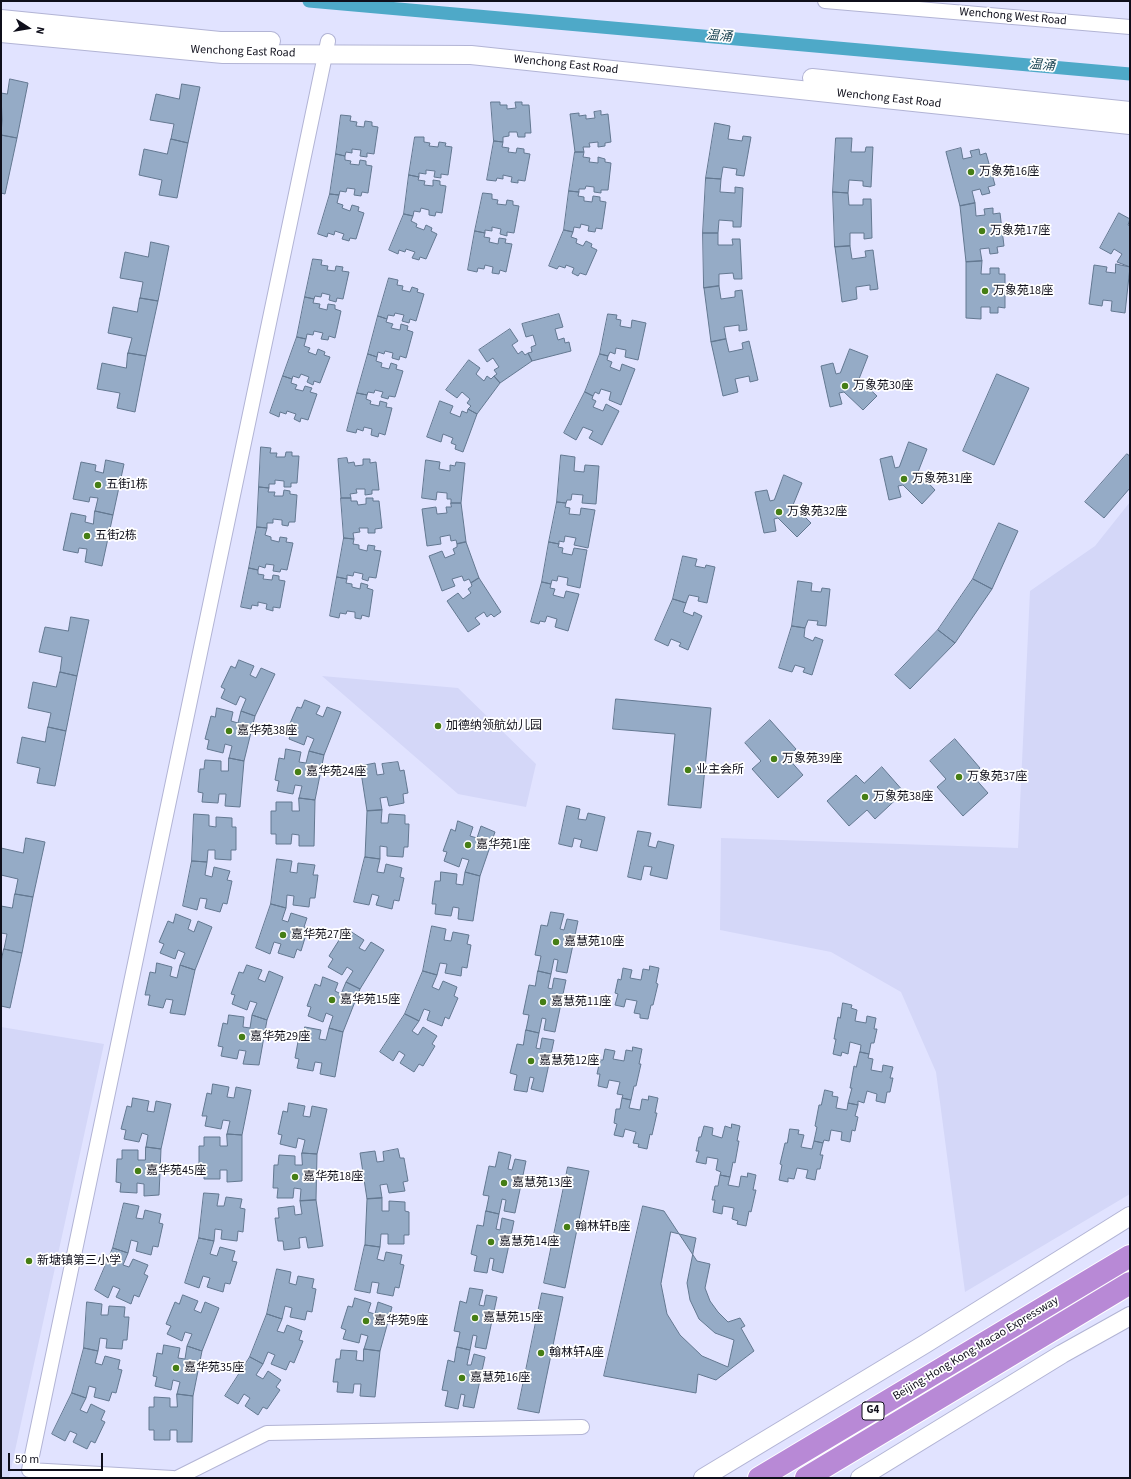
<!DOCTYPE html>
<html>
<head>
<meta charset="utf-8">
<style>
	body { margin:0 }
	#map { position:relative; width:1131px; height:1479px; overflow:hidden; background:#e1e3ff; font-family:"Source Sans 3",sans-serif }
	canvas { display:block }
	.frame { position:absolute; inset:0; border:2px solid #0f0f1b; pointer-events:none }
	.north { position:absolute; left:8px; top:8px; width:40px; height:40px; -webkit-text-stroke:3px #fff; paint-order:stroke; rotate:102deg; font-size:11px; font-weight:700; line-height:16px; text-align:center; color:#0f0f1b }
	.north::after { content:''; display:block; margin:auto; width:14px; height:18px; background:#0f0f1b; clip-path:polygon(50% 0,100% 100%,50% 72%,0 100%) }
	.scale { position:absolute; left:8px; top:1453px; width:95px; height:18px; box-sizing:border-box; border:2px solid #0f0f1b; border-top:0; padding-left:5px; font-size:12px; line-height:14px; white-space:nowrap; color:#0f0f1b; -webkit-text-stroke:3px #fff; paint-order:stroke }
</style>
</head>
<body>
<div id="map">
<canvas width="1131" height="1479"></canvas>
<div class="frame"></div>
<div class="north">N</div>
<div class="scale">50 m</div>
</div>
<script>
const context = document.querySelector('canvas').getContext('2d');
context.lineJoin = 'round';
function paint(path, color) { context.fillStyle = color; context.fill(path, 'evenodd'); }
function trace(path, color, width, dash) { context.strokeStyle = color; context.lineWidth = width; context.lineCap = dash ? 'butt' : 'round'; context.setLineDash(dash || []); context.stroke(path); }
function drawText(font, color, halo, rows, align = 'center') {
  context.font = font + ' "Source Sans 3","Noto Sans SC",sans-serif'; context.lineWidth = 3.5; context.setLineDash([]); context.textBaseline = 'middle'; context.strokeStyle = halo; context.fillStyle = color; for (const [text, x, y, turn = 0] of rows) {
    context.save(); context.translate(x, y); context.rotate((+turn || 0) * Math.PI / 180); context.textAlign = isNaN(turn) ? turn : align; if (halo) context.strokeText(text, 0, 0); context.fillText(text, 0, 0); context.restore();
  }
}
paint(new Path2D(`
	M1130 502V1194L965 1292 936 1072 901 992 831 952 720 930 721 838 1018 848 1030 591 1095 546Z
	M322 676 458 688 536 764 526 807 458 794Z
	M1 1027 104 1044 9 1478H1Z`), '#d4d7f8');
trace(new Path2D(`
	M309 1 1130 74`), '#4ea9c8', 13);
const building = new Path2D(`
	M10 79 28 83 17 138 1 135 2 120 1 93 7 94Z
	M182 84 200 87 188 143 171 139 174 124 150 120 156 94 179 99Z
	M491 102H500V105H507V109L516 108 515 102H522V105H529L531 133H525V137H518L517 132H509V136L503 137V142L494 141Z
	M601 111V115L608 114 611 142 605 143V146L598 147V142L589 143 590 147H583L584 152H575L570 114 579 113V116L586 115V119L595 118 594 112Z
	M341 115 351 116 350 121 357 122 356 126 364 127 365 121 372 122V126L378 127 374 154 367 153V157L360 156 361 150 352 149V153L346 152 345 156 336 154Z
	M715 123 730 126 728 139 742 141 743 136 751 137 744 176 736 175 737 169 723 167 721 179 706 178Z
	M1 135 17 138 5 194 1 193Z
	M415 137H424V142L430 143 429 146 438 147 439 142 446 143 445 146 452 147 448 175 441 174V178L434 177 435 171 426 170V174L419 173V177L409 175Z
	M836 138H852L851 152H865L866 147H873L871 187 863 186V181L849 180 848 193 833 192Z
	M171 139 188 143 177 198 159 195 162 180 139 175 144 149 167 154Z
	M494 141 503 142 502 147 509 148 508 152 516 153 517 148 524 149V153L530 154 525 181 518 180V183L511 182 512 177 503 175V179L497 178 496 181 487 180Z
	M961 148 963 159 972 157 970 151 979 149 980 155 986 153 995 185 988 187 990 193 982 195 980 189 972 191 975 203 960 206 946 152Z
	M575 152H584L583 157 590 158 589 162 598 163V157L605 159V162L611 163 608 190H601V193L594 192V187L586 186 585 189H579V192L569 191Z
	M336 154 345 156V160L351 161 350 164 359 165 360 160 366 161V165L372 166 368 193 362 192 361 196 354 195 355 189 347 188 346 192 340 191 339 195 330 194Z
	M409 175 419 177 418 180 425 181 424 185 433 186V180L440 181V185L446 186 442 213 436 212 435 216 429 215V210L421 208 420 212 414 211 413 216 404 214Z
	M706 178 721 179 720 192 735 193V187L743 188 741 227H733V221L719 220 718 233H703Z
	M569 191 579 192 578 196 584 197V201L592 202 593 196 600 197V201L606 202 602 229 596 228 595 232 588 231 589 226 581 224 580 228 574 227 573 232 564 230Z
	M833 192 848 193 849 205H863V199H871L872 238 864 239V233H850V246L835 247Z
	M483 193 492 194V199L498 200 497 204 506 205 507 200 513 201V205L519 206 514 233 507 232V236L500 234 501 229 492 227V231L485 230V233L475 231Z
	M330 194 339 195 337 203 343 205 342 208 350 211 352 205 359 207 358 211 364 213 356 239 350 238 349 241 342 239 344 234 335 231 334 235 328 233 327 237 318 234Z
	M975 203 976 216 985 215 984 209 993 208V214L1000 213 1004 246 997 247 998 253 990 254 989 248 980 249 982 261 966 262 960 206Z
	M1119 213 1130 219 1128 225 1130 226V267L1117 262 1122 254 1114 249 1111 254 1100 248Z
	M404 214 413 216 411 221 417 224 416 227 424 230 426 225 432 228 431 231 437 234 426 259 420 257 419 260 412 258 415 252 406 249 405 252 399 250 398 254 389 250Z
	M564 230 573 232 571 237 577 239 576 243 583 246 586 241 592 244 591 247 597 250 586 275 580 273 578 276 572 273 574 268 566 265 565 268 559 266 557 269 549 266Z
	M475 231 485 233 484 237 490 238 489 242 498 244 499 238 506 239 505 243 512 244 506 272 500 270 499 274 492 273 493 267 485 265 484 269 478 268 477 272 468 270Z
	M703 233H718V245H733L732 239H740L742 279H734L733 273 719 274V286L704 288Z
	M151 242 169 246 158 301 140 298 143 282 120 278 125 252 148 257Z
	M850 246 852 259 866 257 865 251 873 250 878 289 870 290V285L856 287 857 299 842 302 835 247Z
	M313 259 322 260 321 265 328 266 327 270 335 271 336 266 343 267 342 271 349 272 343 299 337 298 336 302 329 300 330 295 322 293 321 297 315 296 314 299 305 297Z
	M982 261 981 274H990V268H999V274H1005V308L998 307V313H990V307H981V319L966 318V262Z
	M1116 264 1130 267 1125 313 1111 311 1112 301 1103 300 1102 306 1089 304 1094 265 1107 267 1106 272 1115 273Z
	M389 278 398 280 397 285 403 286 402 290 410 292 412 287 418 289 417 292 424 294 416 321 410 319 409 323 402 321 404 315 395 313 394 316 388 315 387 319 378 316Z
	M719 286 721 299 735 297V291L742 290 747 330 739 331V325L724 327 726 339 711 342 704 288Z
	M305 297 314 299 313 303 320 304 319 308 327 310 328 304 335 305V309L341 311 335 338 329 336 328 340 321 339 323 333 314 331 313 335 307 334 306 339 297 337Z
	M140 298 158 301 146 356 128 353 132 338 108 333 113 307 137 312Z
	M559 314 563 327 555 329 558 340 564 338 565 343 569 342 571 351 532 361 528 353 532 352 531 347 536 345 533 335 526 337 522 324Z
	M608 314 617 315 616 319 621 320 620 326 631 328 632 320 646 323 638 360 625 357 626 350 616 348 615 354 610 352 608 356 600 354Z
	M378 316 387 319 386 322 393 324 391 328 400 330 401 324 408 326 407 330 413 332 406 358 400 356 399 360 392 358 393 353 385 351 384 354 378 352 377 357 368 354Z
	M510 329 518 341 512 345 518 354 522 351 525 355 528 353 532 361 500 383 494 376 497 374 494 370 499 367 493 358 487 362 479 350Z
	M297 337 306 339 304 346 310 348 308 352 316 355 318 349 325 352 324 355 330 357 320 383 314 381 313 385 307 382 309 377 301 374 299 378 293 376 292 379 283 376Z
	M726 339 729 352 743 349 742 343 749 341 758 380 750 382 749 376 735 379 738 392 723 396 711 342Z
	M850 349 868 356 859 379 877 396 863 410 844 392 839 393 842 404 830 407 821 366 833 363 836 374 840 373Z
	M128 353 146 356 135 412 117 408 120 393 97 389 102 363 126 368Z
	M368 354 377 357 376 361 382 363 381 367 389 369 391 363 397 365 396 369 403 371 395 397 389 396 388 399 381 397 383 392 375 390 374 393 368 392 367 395 357 393Z
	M600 354 608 356 607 360 612 362 610 367 620 371 622 364 635 369 621 405 609 400 611 392 601 389 599 394 595 392 593 396 585 392Z
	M469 360 480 368 476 374 484 381 487 376 491 379 494 376 500 383 477 414 468 409 471 406 467 403 470 399 462 392 457 398 446 390Z
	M997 374 1029 388 994 465 963 451Z
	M283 376 292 379 291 383 297 385 295 389 303 391 305 386 312 388 310 392 317 394 308 420 301 418 300 422 294 419 296 414 287 411 286 414 280 412 279 417 270 413Z
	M585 392 593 396 592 399 596 401 593 407 603 411 606 404 619 411 602 445 589 438 593 431 583 427 576 440 564 433Z
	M357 393 367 395 366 399 371 401 370 404 379 406 380 401 387 403 386 407 392 408 385 435 379 433 378 437 371 435 372 429 364 427 363 431 357 429 356 433 347 431Z
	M440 401 453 406 450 413 460 417 462 411 467 413 468 409 477 414 463 452 455 449 456 445 451 443 453 438 443 434 441 442 427 437Z
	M909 442 927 449 918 472 935 490 922 504 903 485 898 486 901 497 889 500 880 459 892 456 895 468 899 467Z
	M261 447 271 448 270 453H277L276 457H285L286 452H292V456H299L297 483H291V487H284V481L275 480V484H269V488L259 487Z
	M1127 454 1130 456V488L1104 518 1085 502Z
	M561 455 575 457 574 471 584 472 585 465 599 466 596 504 582 503 583 495 572 494 571 500H567L566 503 557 502Z
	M347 458 348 463 354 462 355 466 363 465V459H370V463L376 462 379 490H372V494L365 495V489H356L357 493 350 494 351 498H341L338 459Z
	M106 460 124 464 113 515 95 511 98 498 90 497 89 502 73 499 81 462 96 465 95 471 103 473Z
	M426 460 440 462 439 469 450 471V465L455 466 456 462 465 463 461 503H451V499H447V493L437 492 436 500 422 498Z
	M784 475 802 483 793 505 811 523 797 537 778 518 774 519 776 531 764 533 755 492 767 490 770 501 774 500Z
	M259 487 269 488 268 492H275L274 496H283L284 490 290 491V494L297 495 295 522H289L288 526 282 525V520L273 519V523H267V528L257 527Z
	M341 498H351V501H357L358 505 366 504V498H373V501H379L382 528 375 529V533H368V528H359L360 532 353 533 354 539 344 538Z
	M557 502 566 503 565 507 570 508 569 514 580 515 581 508 595 510 588 548 574 545 576 538 565 536 564 542 559 541V544L549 542Z
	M451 503H461L466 542 457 544 456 540 451 541 450 535 440 537 441 544 427 546 422 509 436 507 437 514 447 513 446 507H451Z
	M95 511 113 515 102 566 85 562 87 549 79 548 78 553 63 550 71 513 86 516 85 522 93 524Z
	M999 523 1018 531 992 589 973 579Z
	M257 527 267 528 265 535 271 537V540L279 542 280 537 287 538 286 542 293 543 287 570 281 569 280 572 273 571 274 565 266 564 265 568 259 566 258 570 249 568Z
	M344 538 354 539 353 544 359 545V549L367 551 368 545 375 546 374 550 381 551 376 578 369 577 368 581 362 579 363 574 354 572 353 576 347 575V579L337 577Z
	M466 542 479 578 471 583 469 579 464 581 462 576 452 579 455 586 442 591 429 556 442 551 445 558 455 554 453 549 457 547V544Z
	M549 542 559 544 558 547 563 548 562 553 572 555 574 548 587 550 580 588 567 585 568 578 558 576 557 581 552 580 551 584 542 582Z
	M683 556 697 559 695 566 705 568 706 565 715 567 707 603 698 601 699 597 689 595 686 603 673 599Z
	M249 568 258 570V574L264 575 263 579 272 580 273 575 279 576V580L285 581 280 608 273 607V611L266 609 267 604 258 602V606L252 605 251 609 241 607Z
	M337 577 347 579 346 583 352 584V587L360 589 361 583 368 585 367 588 373 590 369 617 362 615 361 619 355 618V612L347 611 346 614 340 613 339 618 330 616Z
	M479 578 501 612 494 617 491 614 487 617 484 612 475 618 480 624 468 632 447 601 458 593 463 599 471 593 468 589 472 586 471 583Z
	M973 579 992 589 955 643 938 630Z
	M798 581 812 583 811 591 821 592 822 588 830 589 826 626 817 625 818 621 808 620 805 628 792 626Z
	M542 582 551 584 550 588 555 589 553 595 564 598 566 591 579 594 568 631 555 627 557 619 547 616 545 622 540 621 539 624 531 622Z
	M673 599 686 603 683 612 693 616 694 612 702 616 688 650 679 646 681 643 671 639 668 646 655 640Z
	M71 617 89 620 77 676 60 672 62 657 39 652 45 627 68 631Z
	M792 626 805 628 804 637 813 641 815 637 823 640 812 675 803 672 805 668 795 665 792 672 779 668Z
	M938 630 955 643 910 689 895 675Z
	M239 660 254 666 250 675 256 678 261 668 275 674 255 716 241 711 246 699 240 696 236 705 221 698 225 689 221 687 231 666 235 668Z
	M60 672 77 676 66 731 48 727 51 713 28 708 33 682 56 687Z
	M616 699 711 708 701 808 668 805 675 734 613 729Z
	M305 700 320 706 316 714 323 717 327 707 341 712 324 755 309 751 314 739 307 736 304 745 289 739 292 730 288 728 297 707 301 708Z
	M217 708 233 712 231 721 238 723 241 711 255 716 244 761 229 758 232 746 225 744 223 753 207 749 209 740 205 739 211 716 215 717Z
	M770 720 796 749 787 757 803 775 778 798 752 769 761 761 745 743Z
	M48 727 66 731 55 786 37 783 40 768 17 763 22 737 45 742Z
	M955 739 980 768 972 775 988 793 963 816 937 787 946 779 930 761Z
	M286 749 301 752 299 762 306 763 309 751 324 755 315 800 299 798 302 786 295 785 293 794 277 791 279 781 275 780 279 758 284 759Z
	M229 758 244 761 240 807 225 806 226 794H219L218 803 202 802 203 793 198 792 200 769H204L205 760 221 761V771H228Z
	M398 762 400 771 404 770 408 793 403 794 404 803 389 806 387 797 380 798 382 810 367 811 360 766 375 763 377 775 384 774 382 764Z
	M882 767 904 792 875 819 867 810 849 826 827 801 856 775 864 783Z
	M299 798 315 800 314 846H299V835L292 834 291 844H276V834H271V811H276V802H292V811H299Z
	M567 806 580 809 578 819 586 820 588 813 605 817 597 851 580 847 582 840 574 838 572 847 559 844Z
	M382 810 381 823H388L389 814 405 815V824H409L408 847H404L403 857 387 856V847L380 846V859L365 857 367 811Z
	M194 814 209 815V826L216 827V817L232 818V827H236V850H231V860L215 859V850H208L207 862 192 861Z
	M458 821 473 827 470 836 477 838 481 826 495 832 480 876 465 872 469 860 462 858 459 867 444 861 447 852 443 851 451 829 455 831Z
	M638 831 651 833 648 846 656 848 658 841 674 845 667 879 650 875 652 867 644 866 641 880 628 877Z
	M26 838 45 842 33 897 15 894 18 879 1 875V848L23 853Z
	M365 857 380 859 377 872 384 873 386 864 402 868 400 877 404 878 399 901 394 900 392 909 376 905 379 896 372 894 369 905 354 902Z
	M277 859 292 861 290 872 297 873 298 863 315 865 313 875H318L315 898H310L309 907 293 905 294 896 287 895 286 908 271 904Z
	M192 861 207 862 205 875 212 877 214 867 230 871 227 880 232 881 227 904 223 903 220 912 205 908 207 899 200 898 197 910 183 906Z
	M441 872 457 874 456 884 463 885 465 872 480 876 473 921 458 919 459 908 453 907 451 916 435 914 436 904H432L435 881H440Z
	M15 894 33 897 22 953 4 949 7 934 1 933V906L12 908Z
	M271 904 286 908 282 920 288 922 291 913 307 918 304 927 308 928 301 951 297 949 294 958 278 953 281 944 274 942 270 954 256 948Z
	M551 912 564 914 560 929 564 930 567 919 578 921 567 973 556 971 558 960 554 959 551 974 538 971 541 956 535 955 541 925 547 926Z
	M176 914 191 920 188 929 194 932 198 921 212 927 195 970 180 965 185 953 178 950 175 959 160 953 164 944 159 942 168 921 173 923Z
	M432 926 446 929 444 940 451 941 453 932 469 935 467 944 471 945 467 968 462 967 461 976 445 973 447 964 440 963 437 975 423 971Z
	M350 931 364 940 359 948 365 951 371 942 384 950 360 989 346 982 353 971 347 967 342 975 328 967 333 959 329 956 341 937 345 939Z
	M4 949 22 953 10 1008 1 1006V962Z
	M157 963 172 967 170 976 177 978 180 965 195 970 185 1015 170 1013 173 1000 166 999 163 1008 148 1005 150 995H145L150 972 155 973Z
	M247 965 262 970 258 979 265 982 269 971 283 977 267 1020 252 1015 257 1003 250 1001 247 1010 232 1004 235 995 231 994 239 972 243 973Z
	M650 966 659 968 656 983 658 984 653 1005H651L648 1019 640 1018V1014L634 1013 637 1001 626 999 624 1007 615 1005 618 994 615 993 618 979 621 980 623 968 632 970 630 978 641 980 643 969 649 970Z
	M423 971 437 975 432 987 439 990 443 981 457 987 454 996 458 998 449 1019 445 1017 442 1026 427 1020 430 1011 424 1009 419 1021 405 1014Z
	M538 971 551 974 548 988 552 989 554 978 566 980 555 1032 544 1030 546 1019 542 1018 539 1033 526 1030 529 1015 523 1014 529 985 535 986Z
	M323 977 338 983 335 991 341 994 346 982 360 989 343 1032 329 1028 333 1016 326 1013 323 1022 308 1016 311 1007 307 1006 315 984 320 986Z
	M843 1003 852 1005 851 1008 857 1010 855 1021 866 1023 867 1016 876 1018 874 1029H877L874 1043H871L869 1054 860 1052 861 1045 850 1042 848 1054 842 1052 841 1056 833 1054 836 1039H834L838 1017 840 1018Z
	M405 1014 419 1021 412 1031 418 1035 423 1027 437 1036 432 1044 435 1046 423 1066 419 1064 414 1072 400 1063 405 1055 399 1051 393 1061 380 1052Z
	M229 1015 244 1017 243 1027 250 1028 252 1015 267 1020 259 1065 243 1064 246 1051 239 1050 237 1059 221 1056 223 1047 218 1046 223 1023 227 1024Z
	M305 1027 321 1030 319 1039 326 1040 329 1028 343 1032 335 1077 320 1074 322 1063 315 1062 313 1071 297 1068 299 1059 295 1058 299 1036H303Z
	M526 1030 539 1033 536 1048 540 1049 542 1038 554 1040 543 1092 531 1089 534 1078 530 1077 527 1092 514 1090 517 1075 510 1073 517 1044 523 1045Z
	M633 1047 642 1049 639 1064H641L636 1086H634L631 1100 622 1098 623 1095 617 1094 620 1082 609 1080 607 1088 598 1086 600 1074H597L600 1060H603L605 1049 615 1051 613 1059 624 1061 626 1050 632 1051Z
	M860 1052 869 1054 868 1058 873 1059 871 1070 882 1072 883 1065 893 1067 890 1078H893L890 1092H887L885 1103 876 1101 877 1094 867 1091 864 1103 858 1101V1105L848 1103 852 1088H850L854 1066 856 1067Z
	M213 1084 229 1087 227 1097 234 1098 236 1087 251 1090 242 1135 227 1134 230 1121 223 1120 221 1129 205 1126 207 1116H202L207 1093 211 1094Z
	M825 1090 833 1092 832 1096 838 1097 836 1108 847 1110 848 1103 858 1105 855 1116 858 1117 855 1131 852 1130 850 1142 841 1140 842 1132 831 1130 829 1141 824 1140 823 1143 814 1141 817 1127 815 1126 819 1105H821Z
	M649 1096 658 1098 655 1113H657L652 1135 650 1134 647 1149 638 1147 639 1144 633 1143 636 1132 625 1129 623 1137 614 1135 617 1124 614 1123 616 1109H620L622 1098 631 1100 629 1108 640 1110 642 1099 648 1100Z
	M133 1098 149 1101 147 1111 154 1112 156 1101 171 1104 161 1149 146 1147 148 1135 142 1133 139 1142 124 1139 126 1130 121 1129 127 1106 131 1107Z
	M289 1103 305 1106 303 1116 310 1117 312 1106 327 1109 317 1154 302 1153 305 1140 298 1138 296 1148 280 1144 282 1135 278 1134 283 1111 287 1112Z
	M732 1124 740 1126 737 1141H739L735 1163 733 1162 730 1177 720 1175 721 1172 716 1170 718 1159 707 1157 706 1164 696 1162 699 1151H696L699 1137H701L704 1126 713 1128 712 1135 722 1138 725 1126 731 1128Z
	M790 1129 799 1130 798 1134 804 1135 801 1147 812 1149 814 1141 823 1143 820 1155H823L820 1169H817L815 1180 806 1178 808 1170 797 1168 794 1179 788 1178V1182L779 1180 782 1165 780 1164 785 1143H787Z
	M227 1134 242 1135V1181L227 1182V1170H220V1179H204V1170H199V1146H204V1137H220V1146H227Z
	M146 1147 161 1149 159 1195 144 1196V1184L137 1183V1193L120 1192 121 1183 116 1182 117 1159H122V1150H138V1160H145Z
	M398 1149 400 1158H404L408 1181 403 1182 405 1191 389 1193 387 1184 380 1185 382 1198 367 1199 360 1153 375 1151 377 1162 384 1161 383 1152Z
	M499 1152 511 1155 508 1169 512 1170 515 1159 526 1161 515 1213 504 1211 506 1200 502 1199 499 1214 486 1211 489 1196 483 1195 489 1166 495 1167Z
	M302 1153 317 1154 316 1200 300 1201 301 1189 294 1188 293 1198H277L278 1188H273L274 1165H278L279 1155 295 1156V1165H302Z
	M568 1167 589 1171 565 1288 544 1283Z
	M748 1173 756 1175 753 1190H756L751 1212 749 1211 746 1226 737 1224 738 1221 732 1219 734 1208 723 1206 722 1214 713 1212 715 1200H712L715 1186H718L720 1175 730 1177 728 1185 739 1187 741 1176 747 1177Z
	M204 1193 219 1194 217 1206H224L226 1197 242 1199 240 1208 245 1209 243 1232 238 1231 237 1241 221 1239 222 1230 215 1229 214 1241 199 1238Z
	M382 1198V1211H389V1201L405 1202V1211L409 1212V1235H404V1244H388V1234H381L380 1247 365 1245 367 1199Z
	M316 1200 323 1246 308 1248 306 1237 299 1238 300 1248 284 1250 283 1241H278L275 1218H279L278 1208 294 1206 295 1215 302 1214 300 1201Z
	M124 1203 139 1206 136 1218 143 1219 145 1210 161 1214 159 1223 163 1224 158 1247 153 1246 151 1255 136 1251 138 1242 131 1240 128 1253 113 1248Z
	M643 1206 664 1211 697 1261 710 1264 705 1288 710 1301 718 1312 728 1322 740 1318 745 1326 741 1328 754 1351 716 1380 698 1374 696 1393 604 1376Z
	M486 1211 499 1214 496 1229 500 1230 502 1218 514 1221 503 1273 492 1270 494 1259 490 1258 487 1273 474 1271 477 1256 471 1254 477 1225 483 1226Z
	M671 1232 696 1238 687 1283 690 1300 699 1319 715 1333 734 1340 728 1367 702 1356 680 1335 667 1314 661 1284Z
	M199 1238 214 1241 210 1254 217 1256 220 1247 235 1251 232 1261 237 1262 230 1284 225 1283 223 1292 207 1287 210 1278 203 1276 199 1288 185 1283Z
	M365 1245 380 1247 377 1259 384 1261 386 1252 402 1255 400 1264 404 1265 399 1288 395 1287 393 1296 377 1293 379 1283 372 1282 370 1293 355 1290Z
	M113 1248 128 1253 123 1265 129 1267 133 1259 148 1265 144 1274 148 1276 139 1297 134 1295 131 1304 116 1297 120 1289 113 1286 108 1298 95 1290Z
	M277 1269 291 1272 289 1283 296 1285 298 1276 314 1279 312 1288 316 1289 312 1312 307 1311 305 1320 290 1317 292 1308 285 1306 282 1319 267 1314Z
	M470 1288 483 1290 479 1305 484 1306 486 1295 497 1297 486 1349 475 1347 477 1336 473 1335 470 1350 457 1347 460 1332 454 1331 460 1301 466 1303Z
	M542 1293 563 1297 539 1413 518 1409Z
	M183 1295 198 1301 194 1310 201 1313 205 1302 219 1308 202 1351 187 1346 192 1334 185 1332 182 1341 167 1334 171 1326 166 1324 175 1302 179 1304Z
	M355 1298 371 1303 368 1312 375 1314 378 1302 392 1307 380 1351 364 1349 368 1336 361 1334 359 1343 343 1339 346 1330 341 1328 348 1306 352 1307Z
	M87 1302 102 1304 101 1315H108L109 1306 125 1307 124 1317H129L127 1340H123L122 1349 106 1348 107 1339 100 1338 98 1351 84 1348Z
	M267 1314 282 1319 277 1331 284 1333 287 1325 302 1331 299 1340 303 1341 294 1363 290 1361 286 1370 271 1364 275 1355 268 1352 263 1364 250 1357Z
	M164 1345 180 1348 178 1358 185 1359 187 1346 202 1351 193 1396 177 1394 180 1382 173 1380 171 1390 155 1386 157 1377 153 1376 157 1353 162 1354Z
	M457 1347 470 1350 467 1365H471L474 1354 485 1357 474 1408 463 1406 465 1395 461 1394 458 1409 445 1406 448 1391 442 1390 448 1360 454 1362Z
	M84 1348 98 1351 95 1363 102 1365 105 1356 120 1360 118 1369 122 1370 116 1393 112 1392 109 1401 94 1397 96 1388 89 1386 86 1398 72 1393Z
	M364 1349 380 1351 375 1397 360 1396 361 1384H354L353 1393 337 1392 338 1382H333L336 1359H340L341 1350 357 1351 356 1360 363 1361Z
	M250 1357 263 1364 256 1375 263 1379 268 1371 281 1380 276 1387 280 1390 267 1409 263 1407 258 1415 245 1406 250 1398 244 1394 238 1404 225 1396Z
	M72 1393 86 1398 80 1410 87 1413 91 1404 105 1411 101 1420 105 1422 95 1443 91 1441 87 1449 73 1442 77 1434 70 1431 65 1441 52 1434Z
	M177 1394 193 1396 192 1442H177V1430H170V1440H154V1430H149V1407H154V1397L170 1398V1407H177Z`);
paint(building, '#95abc6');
trace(building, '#637891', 1);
const minor = new Path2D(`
	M825 1 1130 27
	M173 1478 29 1470 328 41
	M177 1478 267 1433 582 1427`);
const tertiary = new Path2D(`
	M1 19 220 41H271
	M1 33 223 54 471 55 1130 125
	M812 78 1130 111
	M703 1478 925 1344 1130 1216
	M860 1478 1062 1354 1130 1316`);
const motorway = new Path2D(`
	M759 1478 1130 1256
	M806 1478 1130 1283`);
trace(minor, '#b2b4d5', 16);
trace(tertiary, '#b2b4d5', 20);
trace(motorway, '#fff', 24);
trace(minor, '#fff', 14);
trace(tertiary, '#fff', 18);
trace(motorway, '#b889d6', 22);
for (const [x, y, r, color] of [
	[971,172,4,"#467e15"],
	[982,231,4,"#467e15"],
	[985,291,4,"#467e15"],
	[845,386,4,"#467e15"],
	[904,479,4,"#467e15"],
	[98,485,4,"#467e15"],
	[779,512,4,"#467e15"],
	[87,536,4,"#467e15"],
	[438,726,4,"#467e15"],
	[229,731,4,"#467e15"],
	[774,759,4,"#467e15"],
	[688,770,4,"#467e15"],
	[298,772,4,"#467e15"],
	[959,777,4,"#467e15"],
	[865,797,4,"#467e15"],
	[468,845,4,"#467e15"],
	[283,935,4,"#467e15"],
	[556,942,4,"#467e15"],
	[332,1000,4,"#467e15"],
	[543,1002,4,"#467e15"],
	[242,1037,4,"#467e15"],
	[531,1061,4,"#467e15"],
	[138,1171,4,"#467e15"],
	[295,1177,4,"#467e15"],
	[504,1183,4,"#467e15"],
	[567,1227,4,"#467e15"],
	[491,1242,4,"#467e15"],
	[29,1261,4,"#467e15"],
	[475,1318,4,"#467e15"],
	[366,1321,4,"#467e15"],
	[541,1353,4,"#467e15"],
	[176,1368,4,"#467e15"],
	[462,1378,4,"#467e15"]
]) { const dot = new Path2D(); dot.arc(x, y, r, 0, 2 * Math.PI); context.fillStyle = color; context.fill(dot); trace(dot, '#fff', 1.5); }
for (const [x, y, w] of [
	[873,1411,22]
]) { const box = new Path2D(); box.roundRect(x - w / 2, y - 9, w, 18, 3); context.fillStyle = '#fff'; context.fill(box); trace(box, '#0f0f1b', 1); }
drawText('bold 11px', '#0f0f1b', null, [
	["G4",873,1411]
]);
drawText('12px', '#0f0f1b', '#fff', [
	["Wenchong West Road",1013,17,5],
	["Wenchong East Road",243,52,2],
	["Wenchong East Road",566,65,6],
	["Wenchong East Road",889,99,6],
	["Beijing-Hong Kong-Macao Expressway",976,1349,-31]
]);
drawText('12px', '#0f0f1b', '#fff', [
	["万象苑16座",979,172],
	["万象苑17座",990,231],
	["万象苑18座",993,291],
	["万象苑30座",853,386],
	["万象苑31座",912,479],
	["五街1栋",106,485],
	["万象苑32座",787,512],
	["五街2栋",95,536],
	["加德纳领航幼儿园",446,726],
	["嘉华苑38座",237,731],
	["万象苑39座",782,759],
	["业主会所",696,770],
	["嘉华苑24座",306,772],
	["万象苑37座",967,777],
	["万象苑38座",873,797],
	["嘉华苑1座",476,845],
	["嘉华苑27座",291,935],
	["嘉慧苑10座",564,942],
	["嘉华苑15座",340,1000],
	["嘉慧苑11座",551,1002],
	["嘉华苑29座",250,1037],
	["嘉慧苑12座",539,1061],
	["嘉华苑45座",146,1171],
	["嘉华苑18座",303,1177],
	["嘉慧苑13座",512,1183],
	["翰林轩B座",575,1227],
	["嘉慧苑14座",499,1242],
	["新塘镇第三小学",37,1261],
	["嘉慧苑15座",483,1318],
	["嘉华苑9座",374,1321],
	["翰林轩A座",549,1353],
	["嘉华苑35座",184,1368],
	["嘉慧苑16座",470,1378]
], 'left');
drawText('italic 13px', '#1f4755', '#fff', [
	["温涌",719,37,5],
	["温涌",1042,66,5]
]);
</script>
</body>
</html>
